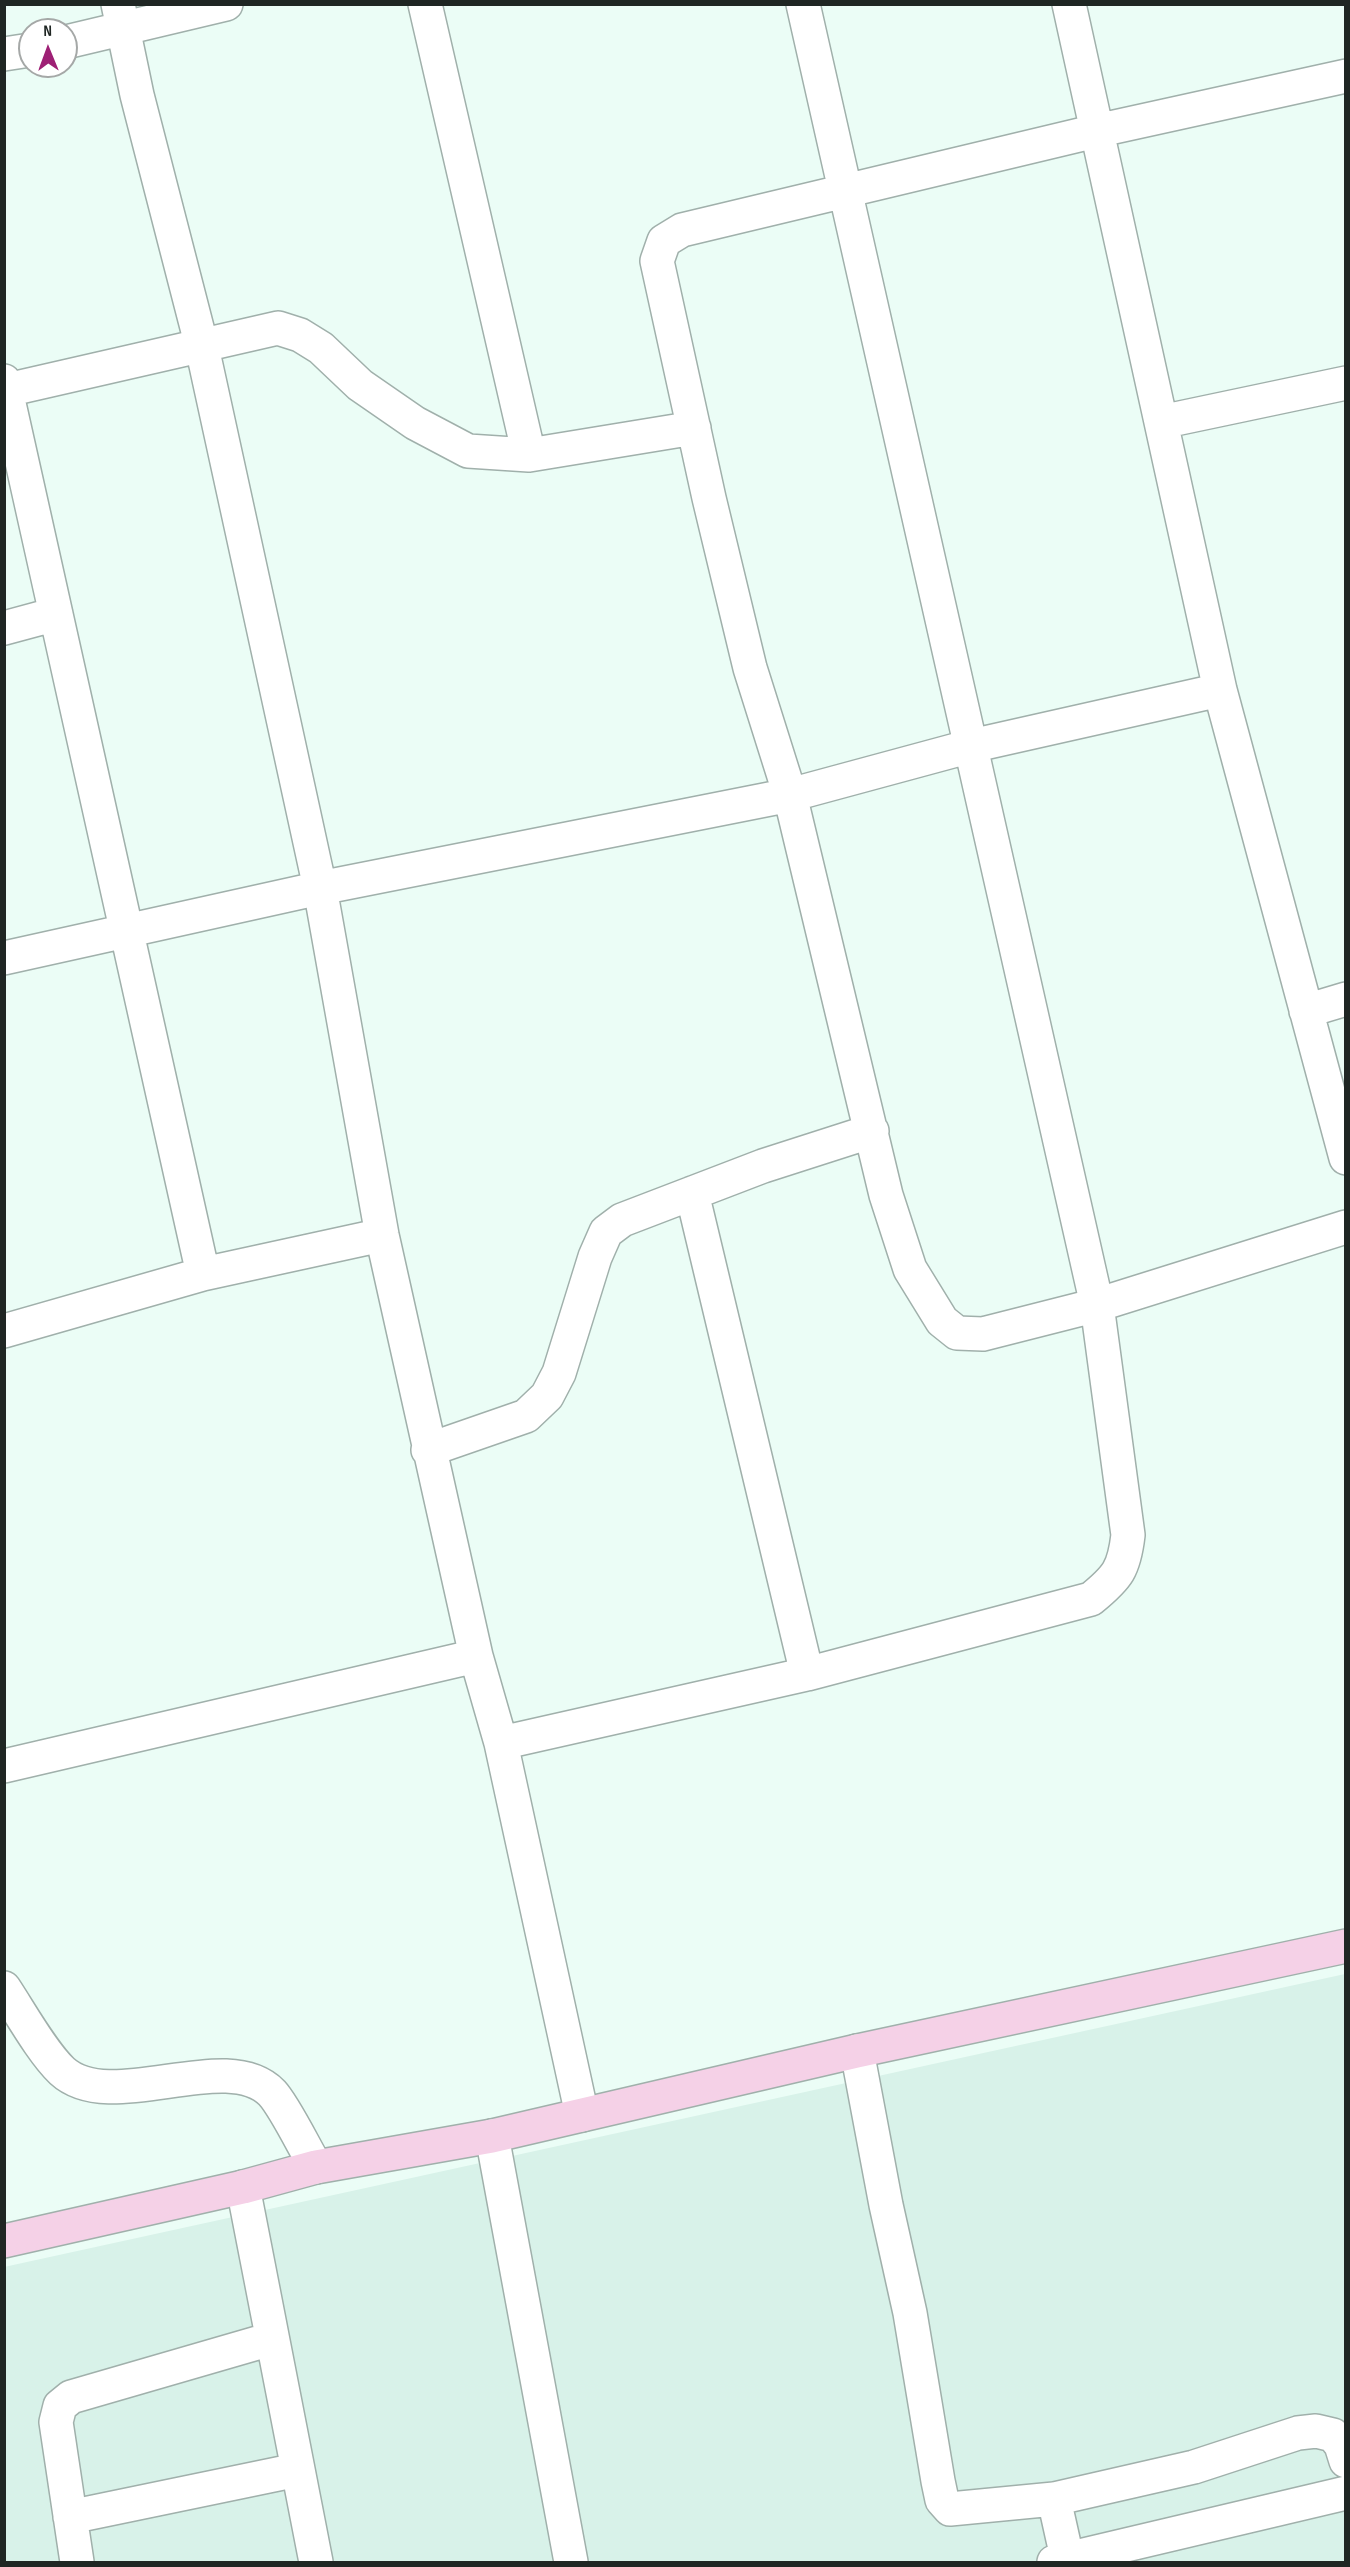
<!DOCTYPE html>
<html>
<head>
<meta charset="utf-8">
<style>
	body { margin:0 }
	#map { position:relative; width:1350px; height:2567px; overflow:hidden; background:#ebfdf6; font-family:"Sofia Sans Condensed",sans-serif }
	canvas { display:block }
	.frame { position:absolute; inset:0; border:6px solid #1f2623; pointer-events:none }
	.north { position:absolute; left:18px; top:18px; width:60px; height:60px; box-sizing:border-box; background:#fff; border:2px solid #a5a8a7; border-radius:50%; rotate:359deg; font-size:16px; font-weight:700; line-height:24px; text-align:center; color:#1f2623 }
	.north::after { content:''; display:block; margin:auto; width:21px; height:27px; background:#9e2075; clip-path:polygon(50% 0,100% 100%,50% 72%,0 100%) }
</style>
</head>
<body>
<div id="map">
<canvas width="1350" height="2567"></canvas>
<div class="frame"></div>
<div class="north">N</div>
</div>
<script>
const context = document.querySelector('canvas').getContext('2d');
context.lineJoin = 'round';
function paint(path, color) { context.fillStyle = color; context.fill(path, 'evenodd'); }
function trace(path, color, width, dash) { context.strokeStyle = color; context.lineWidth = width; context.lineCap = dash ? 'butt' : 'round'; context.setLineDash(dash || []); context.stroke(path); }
paint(new Path2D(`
	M1345 1974V2562H5L4 2267Z`), '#d8f2e9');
const street = new Path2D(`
	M118 4 137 95 202 347 320 888 382 1235 476 1656 501 1743 582 2115
	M425 4 529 455
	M1069 4 1220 690 1346 1158
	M66 42 226 4
	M4 54 30 50
	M1346 76 1096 131 682 230 664 241 657 261 709 498 750 668 790 795 886 1195 910 1269 942 1321 957 1333 983 1334 1097 1305 1346 1227
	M4 381 203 1274
	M7 390 278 328 300 335 321 348 360 385 415 423 468 451 529 455 694 428
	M1161 422 1346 383
	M4 628 56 614
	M4 958 320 888 790 795 971 746 1220 690
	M1306 1011 1346 999
	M692 1193 807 1674
	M4 1331 203 1274 382 1235
	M428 1450 526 1416 547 1396 559 1373 595 1257 606 1232 622 1220 763 1166 872 1131
	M501 1743 807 1674 1091 1599C1118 1577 1124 1569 1128 1535L1097 1305 803 4
	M4 1766 476 1656
	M4 1988C20 2012 42 2052 62 2071 111 2116 226 2046 272 2093 285 2107 305 2149 316 2167
	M857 2051 886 2205 910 2313 938 2481 942 2500 950 2509 1054 2499 1194 2467 1298 2433 1316 2431 1333 2435 1341 2445 1346 2461
	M492 2136 571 2562
	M243 2187 316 2562
	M1054 2499 1068 2562
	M70 2517 297 2470
	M77 2562 56 2422 60 2406 71 2397 271 2339
	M1054 2562 1346 2493`);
const secondary = new Path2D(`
	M4 2241 243 2187 316 2167 492 2136 857 2051 1346 1946`);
trace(street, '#a0b0ab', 36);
trace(secondary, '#a0b0ab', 36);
trace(street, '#fff', 33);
trace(secondary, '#f5d1e7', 33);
</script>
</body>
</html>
